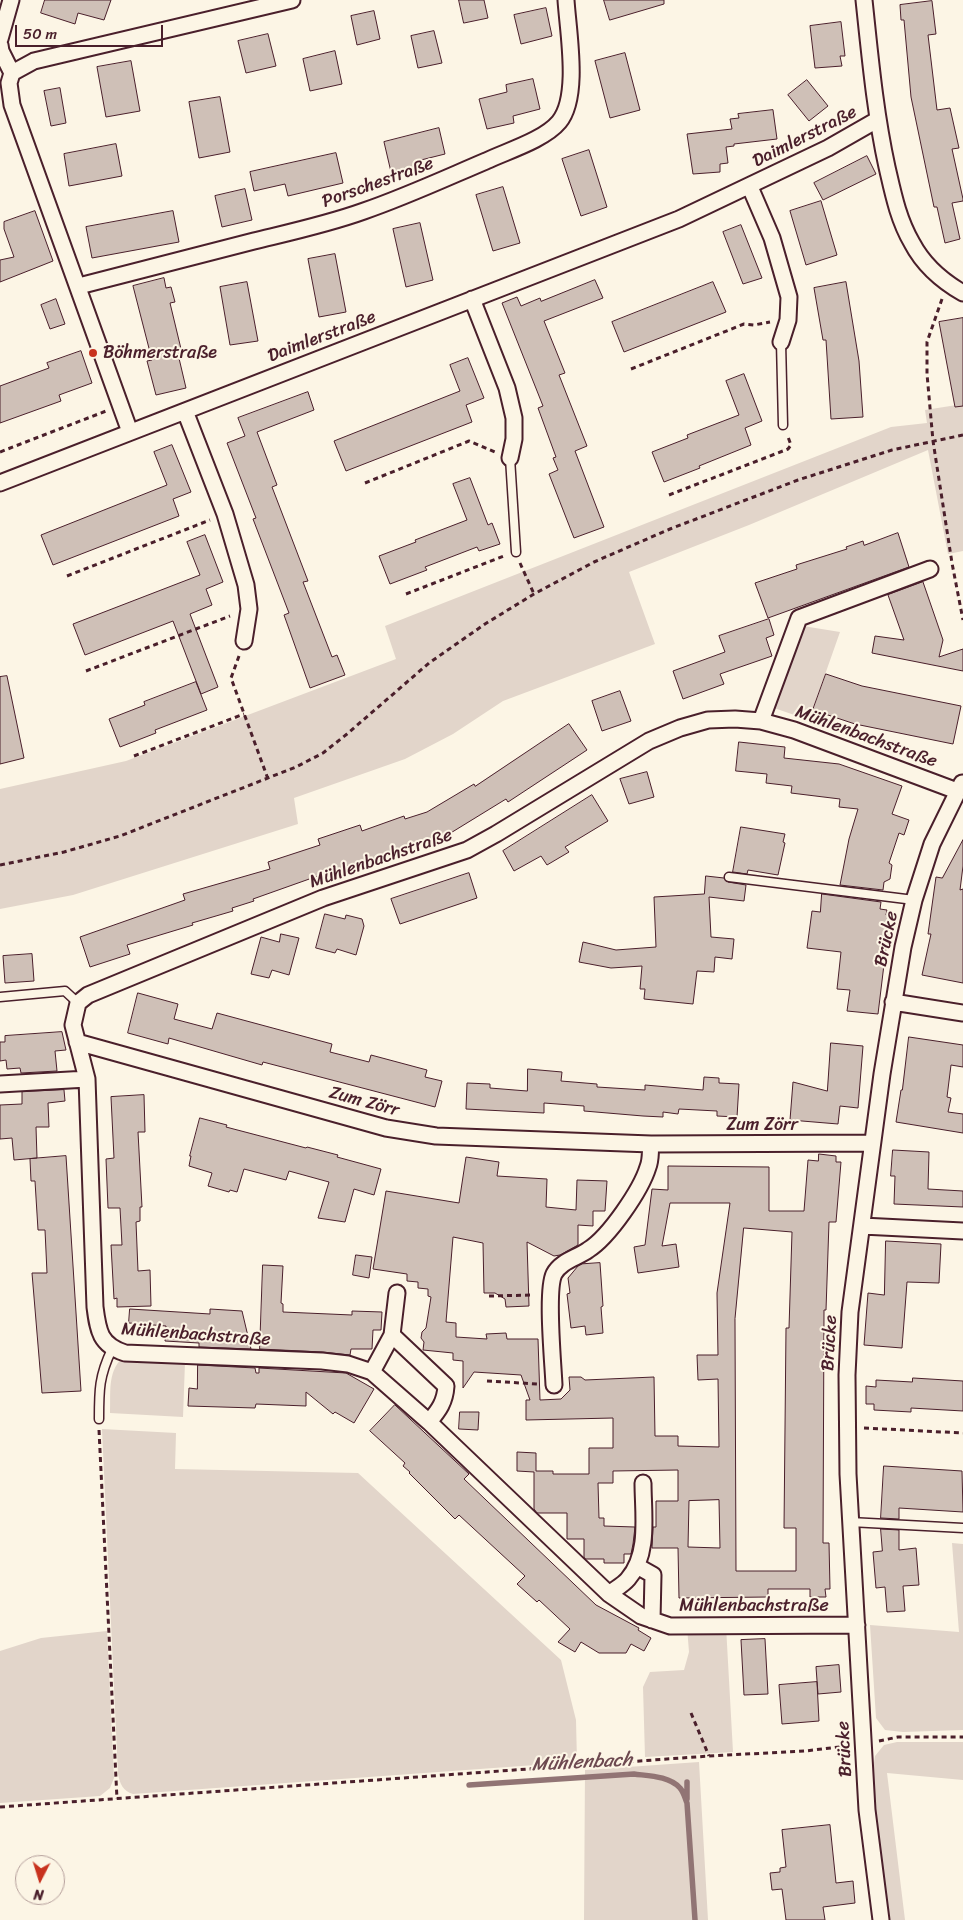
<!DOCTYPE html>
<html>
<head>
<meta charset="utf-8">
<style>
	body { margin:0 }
	#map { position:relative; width:963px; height:1920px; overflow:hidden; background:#fcf5e5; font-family:Sriracha,sans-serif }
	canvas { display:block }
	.north { position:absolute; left:15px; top:1855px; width:50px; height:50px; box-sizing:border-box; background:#fcf5e5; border:1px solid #b59f9b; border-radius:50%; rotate:185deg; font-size:14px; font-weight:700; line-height:20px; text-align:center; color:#4a1f2b }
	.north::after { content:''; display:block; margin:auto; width:18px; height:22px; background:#c8321e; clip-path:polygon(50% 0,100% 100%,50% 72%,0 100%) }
	.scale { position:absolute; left:15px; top:25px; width:148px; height:22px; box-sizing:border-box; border:2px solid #4a1f2b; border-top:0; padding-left:6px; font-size:15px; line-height:18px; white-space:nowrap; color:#4a1f2b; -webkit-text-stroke:4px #fcf5e5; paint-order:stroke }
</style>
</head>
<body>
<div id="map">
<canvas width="963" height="1920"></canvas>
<div class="north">N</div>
<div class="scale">50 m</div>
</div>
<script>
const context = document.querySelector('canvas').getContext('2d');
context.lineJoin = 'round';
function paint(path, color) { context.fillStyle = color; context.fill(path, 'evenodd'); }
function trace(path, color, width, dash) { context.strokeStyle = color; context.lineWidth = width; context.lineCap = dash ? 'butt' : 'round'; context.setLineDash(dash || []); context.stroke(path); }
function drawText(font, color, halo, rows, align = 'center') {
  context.font = font + ' Sriracha,sans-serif'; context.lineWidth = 4; context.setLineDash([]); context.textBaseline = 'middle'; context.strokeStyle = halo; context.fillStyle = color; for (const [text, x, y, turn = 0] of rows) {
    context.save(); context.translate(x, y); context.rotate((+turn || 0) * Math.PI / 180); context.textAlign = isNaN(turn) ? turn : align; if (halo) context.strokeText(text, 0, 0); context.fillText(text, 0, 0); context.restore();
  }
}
paint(new Path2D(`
	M963 404V551L948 554 928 450 749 525 629 572 655 644 503 701 453 734 405 759 294 798 298 824 73 895 0 909V789L126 761 396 659 385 626 891 427 927 423 925 410Z
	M803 626 840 632 809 720 774 708Z
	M122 1358 185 1362 183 1417 110 1413C111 1394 107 1373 122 1358Z
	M102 1429 176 1433 175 1469 358 1473 561 1660 576 1720 577 1762 133 1794C123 1791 120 1784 118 1774Z
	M952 1543 963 1544V1730L903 1732 885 1730 876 1718 870 1625 959 1632Z
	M726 1626 733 1752 645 1757 643 1687 650 1672 684 1670 689 1652 687 1627Z
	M107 1631 114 1778 110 1788 100 1796 0 1803V1651L41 1638Z
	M897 1742H963V1780L887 1773 905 1920H889L875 1813 872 1776 875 1756 884 1745Z
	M699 1762 708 1920H584L585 1770Z`), '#e2d5ca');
trace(new Path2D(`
	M469 1785 634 1774C649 1776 669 1776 680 1788 684 1792 685 1799 687 1803L695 1920
	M687 1799V1782`), '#917474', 5.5);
const building = new Path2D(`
	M45 0H111L104 20 78 13 75 24 41 13Z
	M459 0H484L488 18 464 23Z
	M604 0H664V4L610 20Z
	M932 1 936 34 928 35 937 110 950 108 959 148 952 149 963 199V201L952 203 960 239 945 243 937 207H934L911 97 904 20H901L900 5Z
	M546 8 552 36 521 44 514 15Z
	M374 11 380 39 357 45 351 16Z
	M841 22 845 56H840L842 66 815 68 810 26Z
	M434 31 442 63 418 68 411 36Z
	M268 34 276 66 246 73 238 41Z
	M335 51 342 84 310 91 303 59Z
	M625 53 640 110 610 118 595 61Z
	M131 61 140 111 106 117 97 67Z
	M533 79 540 109 513 116 514 123 487 129 479 99 507 92 506 85Z
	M807 80 828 106 809 121 788 95Z
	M60 88 66 123 51 126 44 91Z
	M220 97 230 152 199 158 189 102Z
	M773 110 777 139 734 144V146L726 147 728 163 720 164V172L693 174 687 134 732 129 730 119 739 118 738 114Z
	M439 128 445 154 417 161 418 166 391 172 384 142Z
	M116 144 122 176 69 186 64 154Z
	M589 150 607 207 581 216 562 159Z
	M336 153 343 183 288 196 285 184 254 191 250 172Z
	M867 156 876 174 823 200 814 183Z
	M503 187 520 243 493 251 476 195Z
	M245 189 252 220 222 227 215 196Z
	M821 201 837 255 806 265 790 211Z
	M35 211 53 261 0 282V260L14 257 4 229V222Z
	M173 211 179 242 92 258 86 227Z
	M420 223 433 280 406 287 393 229Z
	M741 225 762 278 743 284 723 232Z
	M335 254 346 312 319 317 308 259Z
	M164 278 166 288 171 287 175 302 170 303 182 353 178 354 186 388 156 395 147 361 152 360 133 286Z
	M595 280 603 298 544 321 565 373 559 375 587 446 575 451 604 527 574 538 549 474 558 470 553 458 556 457 538 408 543 406 502 303 517 297 521 306 540 298 541 301Z
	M247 282 258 341 230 345 220 287Z
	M713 282 726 312 624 352 612 322Z
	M846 282 859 361 863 417 831 419 826 340H823L814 288Z
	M56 299 65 324 50 329 41 305Z
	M963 318V406L955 407 939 322Z
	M81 351 92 383 59 395 61 401 0 423V386L49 368 47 363Z
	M468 358 484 398 466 405 472 422 346 471 334 441 460 391 450 365Z
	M744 374 762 421 745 428 751 445 699 466 700 468 664 482 652 452 688 438 687 435 739 415 726 381Z
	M308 392 314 410 257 432 277 485 272 487 308 581 303 582 332 657 337 655 345 675 310 688 284 615 289 613 253 519 256 518 227 443 245 436 238 418Z
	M172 445 191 492 173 499 179 516 53 565 41 535 167 485 154 452Z
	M470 478 488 525 492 523 500 544 479 551 477 547 425 567 427 570 390 584 379 556 416 542 415 540 467 520 453 484Z
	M898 533 909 567 768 618 755 583 797 569 796 565 847 549 846 547 863 541 864 545Z
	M205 535 223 582 206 589 212 605 190 614 218 687 201 694 173 621 85 655 73 624 200 575 187 542Z
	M923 582 943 640 939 657 963 649V671L872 653 875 636 904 640 888 595Z
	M769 619 774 635 766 638 772 656 720 674 724 684 683 699 673 671 725 652 719 636Z
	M826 674 862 686 961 706 953 744 855 724 813 710Z
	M7 676 24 758 0 764V677Z
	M196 682 207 710 155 730 156 733 120 747 109 719 145 705 144 702Z
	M620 691 631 721 602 731 592 701Z
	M569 724 587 750 508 802 506 799 449 834 329 872 253 899 254 901 232 908 233 911 192 923 193 925 127 945 130 954 90 967 80 937 185 900 183 894 270 869 268 862 320 845 318 839 360 825 362 831 404 816 405 819 427 812 474 784 475 786Z
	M739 742 785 747 784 758 839 764 902 786 892 814 909 820 904 835 899 833 889 863 892 865 890 879 884 882 883 890 840 885 849 839 858 809 839 807 840 799 791 793 792 786 766 783 767 774 736 771Z
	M647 772 654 797 629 804 620 779Z
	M592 795 608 821 565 847 569 852 547 865 541 856 514 871 503 851Z
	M741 827 785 834 783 842 785 843 778 875 748 870 747 874 733 872Z
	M963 840V866L960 890 963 889V983L922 975 931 934H928L936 877 942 878Z
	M469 873 477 898 400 924 391 899Z
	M706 876 724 878 728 882 746 885 744 901 709 897 711 937 734 939 732 959 715 957 714 972 697 971 693 1004 644 999 645 989H640L642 966 611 968 579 962 583 942 616 950 656 947 654 897 704 894Z
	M822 894 881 902 880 909 887 910 886 915H890L878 1014 847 1011 850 990 837 989 841 952 807 948 812 911 820 912Z
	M325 914 345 919 346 915 362 919 364 926 356 955 337 949 335 953 316 948Z
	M281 934 299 938 289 975 272 970 269 978 251 974 261 937 279 942Z
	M32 954 34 981 5 983 3 956Z
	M138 993 178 1004 174 1019 212 1029 217 1013 332 1044 330 1052 369 1062 371 1055 427 1070 425 1077 442 1081 435 1107 263 1062 262 1065 169 1038 168 1044 128 1033Z
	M62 1032 66 1050 55 1051 57 1071 21 1073 20 1068 7 1069 6 1060 0 1061V1042H5V1036Z
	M909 1037 963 1045V1067L951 1065 947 1097 951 1098 948 1112 963 1114V1133L896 1122 901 1090H902Z
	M831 1043 863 1046 858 1108 840 1106 838 1124 790 1120 793 1082 827 1091Z
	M528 1069 562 1072 561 1081 597 1084V1087L645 1090V1085L703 1090 704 1077 719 1078V1083L739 1084 737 1117 717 1116V1111L679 1109 678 1114 663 1112V1117L643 1116 584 1111V1106L544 1103V1113L466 1109 467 1083 490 1084V1088L527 1091Z
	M64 1090 65 1101 48 1103 49 1127H36L37 1158 14 1160 12 1138 0 1139V1105L22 1104V1092Z
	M144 1095 145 1132H138L142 1207H140V1221L136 1222 138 1271 150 1270 151 1306 117 1307V1298L114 1299 111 1245H122L120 1208H108L106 1159 114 1158 111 1097Z
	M200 1118 227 1125 226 1127 306 1148 307 1147 338 1155 337 1157 381 1169 374 1195 354 1189 345 1222 318 1218 329 1182 289 1171 286 1180 244 1169 237 1192 230 1190 229 1192 208 1186 212 1173 189 1166 191 1156H190Z
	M893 1150 929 1152 928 1189 963 1191V1207L894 1204 895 1176H891Z
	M819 1154 836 1156V1162H841L836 1222H829L826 1310H824L823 1543H829L830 1589H825L826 1597H810V1589H768V1597L679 1598 678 1548H652L653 1527H656V1501H678V1470L613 1471V1483H598L599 1518H604V1526L635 1527 633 1544 631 1554H624V1563H604V1559H585L584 1557V1539H567V1513H537L534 1509V1472L517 1471V1452L536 1453V1471H553V1474H589V1448H613V1418L526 1420V1400H530L521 1375 474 1372 463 1388V1361L453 1360V1353L423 1350 424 1342 421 1338 422 1332 426 1328 431 1297 428 1296V1289L418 1288V1282L407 1281V1274L373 1269 386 1191 459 1203 466 1157 499 1162 497 1176 547 1179 546 1207 576 1210 577 1180 607 1181 605 1211H593V1226L578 1225V1245L560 1255 554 1256 527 1242 529 1306 506 1307 505 1299 495 1293H484L483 1243 453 1237 446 1322 456 1323V1337L487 1339 486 1334 506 1333 507 1339H538L540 1400 561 1399 570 1390 569 1377H581L585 1380 654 1377 655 1436H678V1446L719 1447 718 1379 698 1380 697 1355H718L717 1293 730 1203H670L662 1246 676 1244 679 1267 638 1273 634 1247 645 1245 652 1189 668 1190V1166L769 1167V1211H804L808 1160 818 1161ZM744 1228 792 1232 789 1328H786L784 1528H796V1571H736L735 1319ZM719 1500 720 1548 688 1547 689 1501Z
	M66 1156 81 1391 42 1393 32 1273H47L45 1230H38L35 1181H31L30 1159Z
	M886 1241 941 1244 939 1283 907 1282 902 1348 864 1345 868 1293 884 1295Z
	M356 1255 372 1257 369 1278 353 1275Z
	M600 1263 603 1306 601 1307 603 1333 586 1335 585 1326 571 1328 567 1294 570 1293 568 1278 578 1266 582 1264Z
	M263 1265 283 1266 281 1303 283 1304V1312L352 1315V1311L382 1312 381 1330H373L372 1349H351L350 1355 322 1352 260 1349Z
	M130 1309 210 1314V1309L242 1311 251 1349 199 1347V1343L165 1341 166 1326 129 1323Z
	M198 1365 255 1368 256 1373H259V1368L346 1373 374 1389 354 1423 335 1412 333 1414 306 1392V1406L256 1404 255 1408 188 1406 189 1388 197 1389Z
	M913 1378 963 1381V1411L911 1408V1412L874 1410V1404H866V1386L876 1387V1380L912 1382Z
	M395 1405 469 1474 464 1479 596 1605 639 1628 638 1630 651 1638 644 1651 631 1644 626 1653H599L581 1642 575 1652 558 1642 570 1629 539 1600 537 1602 517 1584 525 1576 459 1515 455 1519 409 1473 410 1472 403 1466 405 1463 370 1431Z
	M460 1412H479L478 1430 459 1429Z
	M884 1466 962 1471 963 1512 899 1508V1519L881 1518Z
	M881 1529 899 1530V1550L916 1548 919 1585 903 1586 905 1611 887 1612 885 1587 876 1588 873 1552 882 1551Z
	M765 1639 768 1694 744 1695 741 1640Z
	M839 1665 841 1692 818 1694 816 1667Z
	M817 1682 819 1721 782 1724 779 1685Z
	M830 1825 836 1883 853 1881 855 1903 823 1907 825 1920H786L782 1889 772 1890 770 1873 780 1872V1868L786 1867 782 1830Z`);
paint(building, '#cfc0b7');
trace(building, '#4a1f2b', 1);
const lane = new Path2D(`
	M781 342 783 425
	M510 458 516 552
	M729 877 914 900
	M0 997 65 991 78 1003
	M99 1419C99 1390 99 1376 112 1349
	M850 1522 963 1528`);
const street = new Path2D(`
	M864 0C870 56 875 112 887 167 893 193 898 219 912 243 923 264 942 281 963 293
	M0 39 11 0
	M0 45 1 51 12 73
	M12 73 9 83 12 105 130 432
	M12 73 34 61 292 0
	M750 187 772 238 789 297 788 320 781 342
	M79 286C137 271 196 256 254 241 291 232 328 224 364 211 405 197 446 178 486 161 507 151 544 140 559 122 580 97 568 32 566 0
	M472 299 507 388 514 418V439L510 458
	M185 411 225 514 246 585 249 609 244 641
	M0 483 679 219 828 148 877 120
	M761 721 799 618 930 569
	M893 1002 963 1013
	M77 1042 386 1128 436 1136 651 1144 872 1143
	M0 1084 87 1079
	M862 1226 963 1231
	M392 1335 446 1386C445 1402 439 1410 429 1422
	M372 1372 392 1335 397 1293
	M554 1385C553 1362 546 1291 554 1274 561 1261 577 1258 588 1250 609 1237 641 1190 648 1167 651 1160 650 1152 651 1144
	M637 1566 653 1575 652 1620
	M609 1594C615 1589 623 1585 628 1579 650 1554 643 1514 643 1483
	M857 1625 670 1626 641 1616 609 1594 429 1422 372 1372 348 1364 322 1361 125 1353C100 1345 98 1331 95 1307L87 1079 73 1025 78 1003 88 995 323 898 467 850 496 834 649 741 680 728 708 720 735 719 761 721 794 730 957 791
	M881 1920 867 1810 848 1474 847 1375 850 1312 882 1074 903 947 914 900 932 844 962 783`);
trace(lane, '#4a1f2b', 11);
trace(street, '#4a1f2b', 19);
trace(new Path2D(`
	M942 299 927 342V374L933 441 952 563 963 620
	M631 369 744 324 754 325 770 322
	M0 452 106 411
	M365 483 469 441 495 452
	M669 495 788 449 791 445 788 437
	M520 563 534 594
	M67 576 210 520
	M406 594 504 556
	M239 656 231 678 268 779
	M86 671 230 616
	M134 756 244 714
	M0 865 64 852 120 836 296 767 323 753 347 734 429 663 485 624 534 594 594 562 670 529 798 480 892 450 963 435
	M489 1296 533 1295
	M487 1381 538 1384
	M864 1428 963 1433
	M99 1430 117 1799
	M691 1713 709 1756
	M879 1741 898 1737H963
	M0 1807 709 1756 805 1751 848 1746`), '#4a1f2b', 3, [5, 4]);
trace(lane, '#fcf5e5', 8);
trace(street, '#fcf5e5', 15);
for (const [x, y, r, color] of [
	[93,353,5,"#c8321e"]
]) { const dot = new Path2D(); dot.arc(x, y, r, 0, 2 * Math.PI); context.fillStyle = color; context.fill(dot); trace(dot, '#fcf5e5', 2); }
drawText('18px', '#4a1f2b', '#fcf5e5', [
	["Daimlerstraße",805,137,-27],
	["Porschestraße",378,183,-20],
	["Daimlerstraße",322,337,-21],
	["Mühlenbachstraße",866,737,20],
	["Mühlenbachstraße",381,859,-19],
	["Brücke",887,939,-78],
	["Zum Zörr",364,1102,15],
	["Zum Zörr",762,1125],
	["Mühlenbachstraße",196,1335,4],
	["Brücke",830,1343,-87],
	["Mühlenbachstraße",754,1606],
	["Brücke",845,1749,-93]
]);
drawText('18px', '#4a1f2b', '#fcf5e5', [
	["Böhmerstraße",103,353]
], 'left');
drawText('italic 19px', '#6d4950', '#fcf5e5', [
	["Mühlenbach",582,1763,-3]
]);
</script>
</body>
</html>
